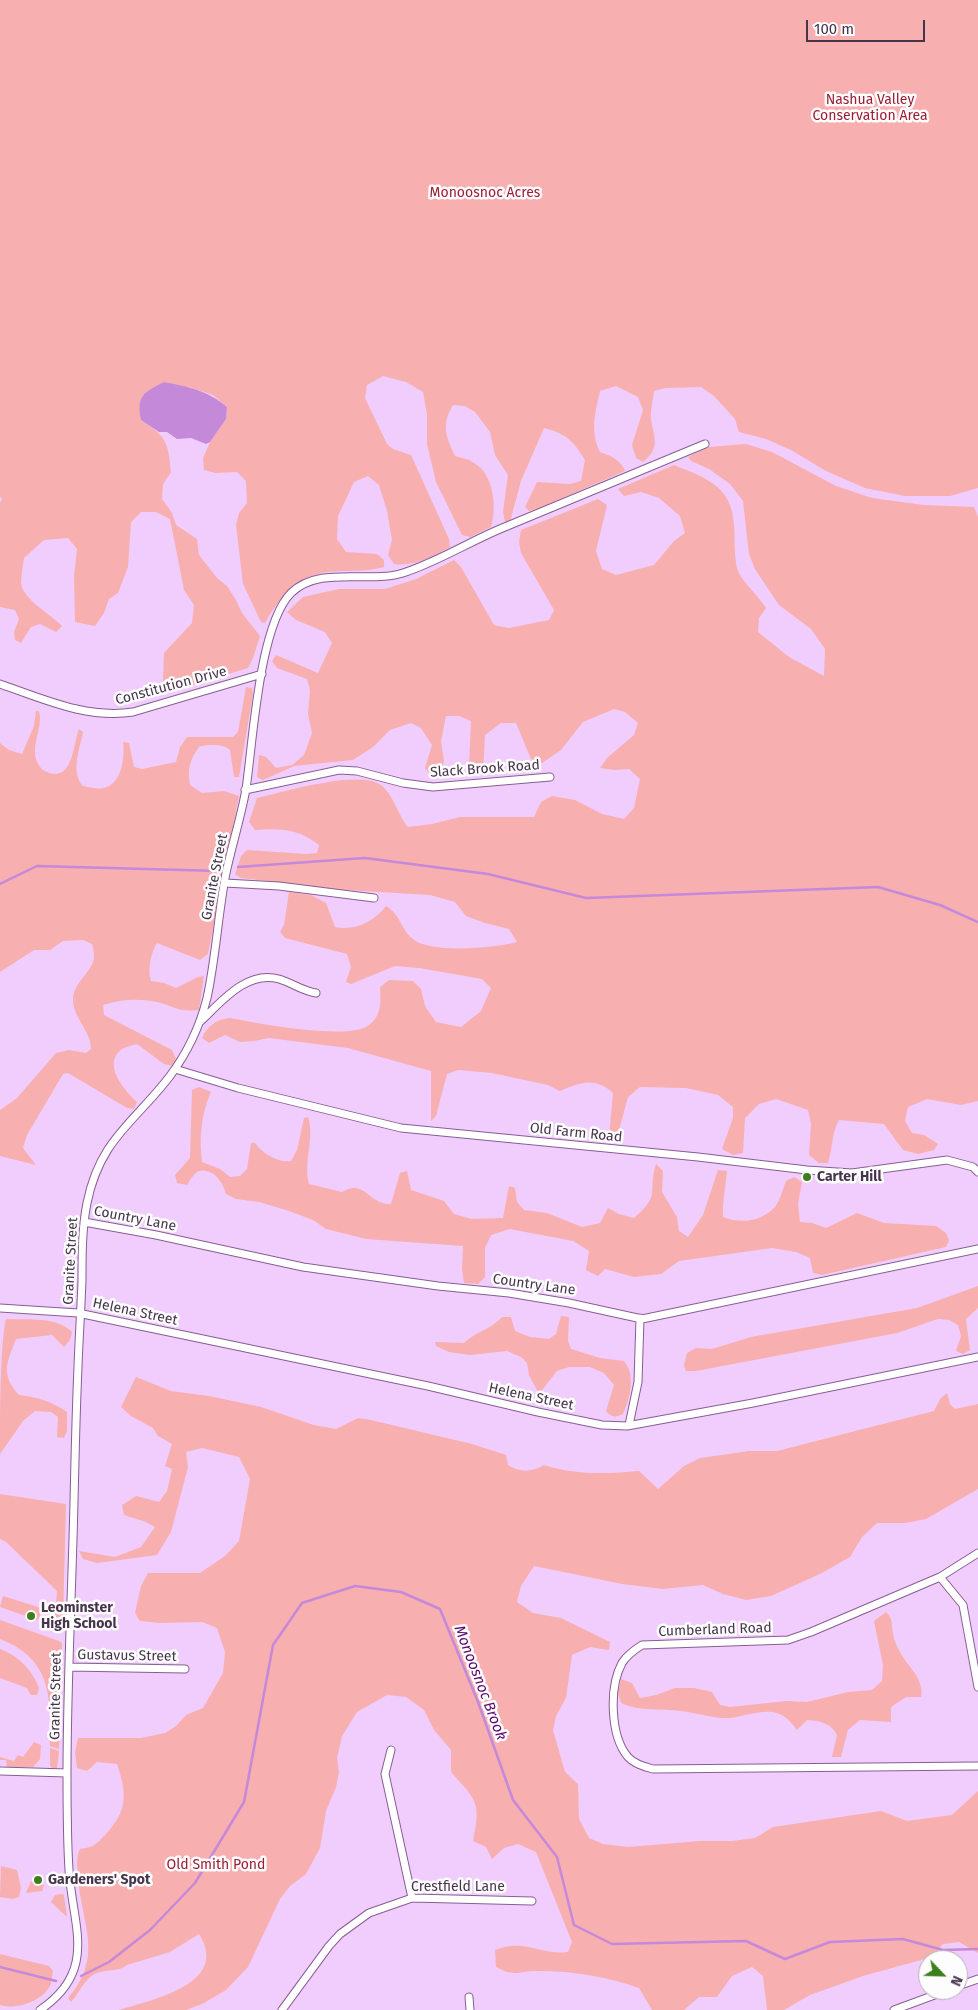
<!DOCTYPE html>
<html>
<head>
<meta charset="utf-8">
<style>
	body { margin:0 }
	#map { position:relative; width:978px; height:2010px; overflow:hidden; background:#f1cdfd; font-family:"Fira Sans",sans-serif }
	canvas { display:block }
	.north { position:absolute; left:918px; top:1950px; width:50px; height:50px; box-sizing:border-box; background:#fdfdfd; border:1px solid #b4adb6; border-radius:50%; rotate:114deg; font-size:14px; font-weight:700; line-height:20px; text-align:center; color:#46344c }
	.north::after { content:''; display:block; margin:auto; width:18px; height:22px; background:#3d7e1d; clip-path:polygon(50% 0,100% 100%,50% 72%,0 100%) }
	.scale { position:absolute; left:806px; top:20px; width:119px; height:22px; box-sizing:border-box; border:2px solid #46344c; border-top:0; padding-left:6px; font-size:15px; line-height:18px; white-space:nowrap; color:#46344c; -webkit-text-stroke:4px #fdfdfd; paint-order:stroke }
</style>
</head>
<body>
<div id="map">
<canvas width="978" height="2010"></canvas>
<div class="north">N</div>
<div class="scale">100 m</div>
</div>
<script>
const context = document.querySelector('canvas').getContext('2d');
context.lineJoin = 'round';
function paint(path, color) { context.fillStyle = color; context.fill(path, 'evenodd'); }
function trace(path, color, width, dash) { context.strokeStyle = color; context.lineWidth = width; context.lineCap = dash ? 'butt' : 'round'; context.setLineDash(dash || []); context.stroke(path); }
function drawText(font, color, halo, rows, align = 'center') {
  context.font = font + ' "Fira Sans",sans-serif'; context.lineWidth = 5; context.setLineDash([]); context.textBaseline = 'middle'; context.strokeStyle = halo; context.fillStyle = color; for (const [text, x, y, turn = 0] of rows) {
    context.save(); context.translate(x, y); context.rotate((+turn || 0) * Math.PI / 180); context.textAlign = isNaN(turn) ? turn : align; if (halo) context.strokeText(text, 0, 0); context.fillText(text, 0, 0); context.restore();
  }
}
paint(new Path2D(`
	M0 0H978V488L950 496H905L865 488 826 471 791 450 766 439 739 432 735 419 714 396 701 387 665 388 654 391C653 400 650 411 651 419 654 439 661 447 643 462L636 458 632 445 643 410 638 397 616 386 600 391C595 413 590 432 600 452 611 456 621 460 625 471L537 509 529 511 525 507 537 482 570 484 581 481 585 460C573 441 567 434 544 428L521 481 510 522H505L503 512 508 475 495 455 490 432 475 412 465 406 453 405C441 425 446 436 455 456 461 458 469 459 474 463 494 474 497 508 491 527L470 537 462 535 436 482 427 444V414L423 392 406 382 383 376 367 385 365 398 387 444 393 449 411 455 449 539 450 547C434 556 413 567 394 564L388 555 392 540 387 511 379 485 368 476 354 482 338 516 337 539 346 552 377 554 384 560V567C363 573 343 569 322 573 294 578 278 600 265 623L261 622 243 584 236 525 239 513 247 503 246 481 237 472 215 473 204 470 203 458 210 442 226 419 227 407 213 395 189 387 141 420C167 437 168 442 171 472L163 484 162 499 172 513 176 525 197 539 199 555 217 578 227 586 236 600 242 613 260 636 253 658 248 668 171 692 167 691 163 681 164 653 192 623 194 605 184 590 170 519 156 512H141L131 522 128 567 118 593 109 599 104 613 95 626 75 622 74 576 77 549 68 538 44 540 24 558C23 566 21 575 21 583 23 600 51 614 62 626L56 632 40 624 31 627 21 643 15 640 14 632 19 619 15 610 0 607V503L2 499 0 497Z
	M746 444 772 452 836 486 872 498 924 505 974 507 978 517V1101L961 1105 927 1099 908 1107 905 1121 912 1133 924 1135 938 1144 934 1150 918 1154 903 1150 884 1124 839 1120C831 1134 833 1148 828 1163H819L809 1155 811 1124 808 1110 776 1099 759 1104 745 1118 743 1153 733 1155 722 1149 733 1118V1107L718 1095 686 1088 640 1087 628 1097 619 1130 614 1139 609 1137 613 1093C595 1077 581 1082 560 1091L548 1085 492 1073 458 1070 447 1074 436 1116 431 1121V1071L348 1048 269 1038 254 1041 240 1042 225 1035 209 1043 202 1038C207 1026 217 1019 230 1018 255 1023 350 1041 369 1025 382 1016 381 1000 380 987L389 980 413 981 421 989 425 1006 436 1022 461 1027 481 1011 491 988 482 979 419 968 395 966 351 984 346 982 351 967 347 954 285 938 280 932 284 925 289 892 311 895 326 903 335 927C355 931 374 922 386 906 401 915 401 930 413 939 430 954 495 948 517 942L509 929 485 923 466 916 455 902 430 895 345 890 241 878 235 874 241 856 247 850 307 854 317 853 319 845C298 829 282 828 255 830L249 822 257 798C283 792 359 769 381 785 393 794 398 815 408 827L432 824 460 817H534L541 802 552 796 575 800 602 814 624 819 634 808 640 779 629 769 614 770 600 768 607 758 634 735 638 723 625 712 614 709 583 722 561 750 542 763 531 759 516 723H501L485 735 483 774 471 775 469 766 471 721 459 716H446L441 741 444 761 440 775 433 778 425 768 432 745 421 728 411 723 390 730 373 747 353 760 294 766 263 780 257 777 259 755 266 757 276 768 292 765 304 755 312 733 308 714 310 690 307 679 277 668 272 661 276 655 318 673 332 643 325 632 296 620 287 612 303 597 339 589H385L416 579 454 560 461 567 494 625 509 628 549 620 554 610 521 553 519 542 521 530 598 499 607 505 596 551 602 569 616 575 654 565 674 541 685 533 680 516 659 498 641 492 624 496 618 489 674 465C706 478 732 486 734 525 735 539 734 554 737 568 740 580 759 596 766 608L759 618 758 632 789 657 824 676 825 649 811 629 779 605 755 569 749 554 743 501 730 484 709 469 691 461 688 457 709 447Z
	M246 687 252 688 253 694 239 777H234L230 750C222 743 211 745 200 746 190 758 187 769 190 785L202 793 224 791 239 796 208 954 200 960 157 943C151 953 147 970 151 981L164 983 176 988 198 977 204 976 199 1010C178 1012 178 1008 161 1003 140 998 123 999 103 1005L104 1015 172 1050 176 1059 172 1066 164 1064 137 1044C132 1045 126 1047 122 1049 101 1064 125 1091 137 1102L134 1109 127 1108 68 1073 63 1074 27 1135 23 1148 36 1165 0 1156V1110L17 1098 56 1053 69 1050 86 1053 91 1049C91 1031 74 1019 73 1001 72 982 94 972 94 956 94 952 93 948 92 944L83 940 63 941 50 950H34L0 972V743L9 750 22 754 34 726 36 711H39C43 725 34 739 35 753 35 760 40 770 47 772 73 783 73 744 79 729L83 732C80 748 70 773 83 786 89 787 98 790 104 788 122 784 125 757 123 742L129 743 134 767 142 769 176 762 180 747 187 737H233L238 732Z
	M199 1087 211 1092C201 1114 199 1138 202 1162L220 1169 230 1177 240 1176 247 1169 251 1143H255C263 1154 278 1163 291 1161L297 1150 304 1118 308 1117C315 1139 303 1161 309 1184L342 1192C365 1178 368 1205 391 1204L400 1173 407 1171 411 1190 444 1201 454 1214 471 1219 503 1218 509 1186 515 1188 517 1202 524 1210 547 1213 582 1227 600 1223 608 1208 619 1214 634 1218C662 1194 647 1193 656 1164L663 1171 662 1192 677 1217 679 1231 688 1237 703 1215 718 1170 727 1171 723 1205V1217C741 1224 761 1222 775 1207 780 1201 783 1188 786 1181L794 1177 802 1182 798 1204 800 1222 812 1223 826 1228 857 1213 884 1223 936 1226 946 1233 949 1240 946 1247 822 1275 813 1273 810 1258 796 1252 772 1248 679 1261 661 1274 634 1277 605 1269 598 1276 586 1270 589 1251 573 1241 510 1229 491 1235 485 1248V1277L478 1284 464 1283 462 1269 463 1246 366 1239 326 1229 313 1220 289 1211 259 1202 236 1199 226 1194C224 1183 211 1165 197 1172 193 1175 190 1180 187 1185L177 1183 175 1175 190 1158 192 1090Z
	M978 1286V1308L966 1319 970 1350 963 1354 956 1351 961 1336 958 1325 949 1320 938 1319 897 1333 696 1371H686L684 1365 687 1353 696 1348 712 1349 751 1337 917 1308Z
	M561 1316 569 1317 568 1341 571 1349 600 1358 624 1361C636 1375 630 1399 623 1414 615 1418 611 1417 606 1411L614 1385 604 1373 590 1367H569L557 1371 539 1394 529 1375 527 1363 521 1357 507 1351 470 1355 449 1352 436 1346 435 1342 464 1343C478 1330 489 1331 502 1317H511L515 1331 530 1337 549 1339 556 1334Z
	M6 1319C26 1320 57 1316 72 1332L70 1340 64 1347 52 1335 16 1339C7 1362 0 1374 19 1395 37 1397 53 1402 67 1412V1431L64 1438 57 1437 58 1417 51 1412 35 1411 23 1421 0 1454C0 1424 0 1342 6 1319Z
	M136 1377 171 1391 209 1396 261 1407 314 1425 336 1429 358 1418 371 1420 472 1444 506 1455 508 1465C520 1473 532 1472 544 1465 574 1475 607 1474 639 1471L658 1489 684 1466 700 1458 749 1451H777L934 1411 940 1399 947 1393 950 1404 955 1409 978 1404V1489L926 1519 906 1523H877L862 1537 850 1557 822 1573 771 1596 746 1600 723 1594 703 1585 663 1589 622 1584 534 1566 521 1586 517 1602 533 1613 561 1618 610 1642 609 1650 590 1647 572 1655 566 1698 556 1716 553 1730 565 1772 578 1784 579 1819 589 1838 603 1844 628 1847 700 1841H732L755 1838 773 1827 881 1811 907 1821 952 1815 978 1791V1953L959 1942 943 1944 933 1956 921 1960 863 1976 810 1995 784 2010H767L763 1976 752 1967 732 1976 717 1997H699L684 2010H652L639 1988C608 1977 573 1971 540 1971 520 1970 516 1978 496 1967L495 1950C525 1938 542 1956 568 1952L572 1942 536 1852 518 1844 504 1848 492 1859 486 1847 473 1841C481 1802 477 1801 451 1772V1750L434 1730 424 1710 406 1697 387 1695 357 1712 342 1736 337 1758 339 1772 336 1787 326 1811 320 1848 306 1874 290 1886 280 1899 248 1967 226 1990 204 2003 186 2010H119C151 2000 231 1984 199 1934L170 1952 127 1965C118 1972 108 1969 97 1973 84 1978 80 1993 71 2002L68 1998C104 1957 82 1925 78 1878 78 1867 75 1860 80 1849 95 1847 96 1844 106 1834 128 1810 127 1794 117 1764L97 1762 87 1771 77 1768 75 1752 78 1738H141L165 1733 176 1726 186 1715 203 1708 223 1673 225 1652 217 1628 202 1622 160 1623 140 1621 135 1613 141 1586 148 1573H200L225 1556 239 1541 250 1479 239 1457 202 1448 186 1452 188 1467 171 1532 157 1555 97 1563 83 1559 79 1551 115 1557 141 1547 155 1527 146 1522 124 1515 122 1505 136 1496 159 1502 167 1491 172 1469 165 1466 172 1444 158 1436 153 1428 131 1416 121 1407Z
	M0 1494 66 1504 63 1620 59 1626 49 1624V1615H55L57 1591 6 1542 0 1539Z
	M3 1596 38 1607 41 1610 40 1617 37 1620 0 1607Z
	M886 1612C894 1621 891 1624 893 1634 894 1640 897 1647 900 1652 907 1666 925 1679 921 1697H906L891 1707V1722L860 1720 848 1730 841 1757H832L837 1735C831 1723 820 1721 807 1720L797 1730C791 1722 786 1716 777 1713 763 1709 745 1716 731 1718 714 1719 698 1713 681 1711 661 1708 640 1712 621 1703L618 1693 621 1679 632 1683 640 1698 656 1695 675 1688H694L712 1692 720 1705 730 1707 786 1701 807 1702 848 1692 872 1690 882 1681 883 1665 874 1621Z
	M0 1620 59 1641 62 1643 59 1749 50 1746C51 1698 52 1659 0 1639Z
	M0 1649C19 1656 32 1670 39 1688L37 1695H31L27 1688 0 1678Z
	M34 1742 41 1745 40 1759 33 1767H7L6 1760H0V1757L14 1761 18 1755 23 1757Z
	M50 1748 59 1751 57 1768H52L50 1765Z
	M1 1866 17 1870 21 1888 19 1897 13 1899 0 1897Z
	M31 1881 44 1885 42 1891 26 1893Z
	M62 1894 64 1895 67 1917 51 1902 55 1895Z
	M0 1954 49 1966 53 1971C52 1976 52 1982 50 1986 41 2002 16 2010 0 2005Z`), '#f8afb0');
paint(new Path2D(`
	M164 382C189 387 207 390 227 407L226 419 210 442 206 444 191 438 177 439 167 432H159L141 420C136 396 144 392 164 382Z`), '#c589d9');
trace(new Path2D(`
	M238 867 365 858 488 874 586 898 878 887 940 905 978 922
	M0 884 37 866 218 871
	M0 1967 56 1981
	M81 1976 109 1962 150 1930 195 1883 244 1802 273 1645 302 1603 355 1586 401 1592 440 1609 478 1702 513 1800 557 1857 574 1925 612 1944 746 1941 785 1959 830 1942 903 1939 943 1950 978 1949`), '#c589d9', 2.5);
const street = new Path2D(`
	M0 684C44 699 86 719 133 712L262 674
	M245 790 339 770 357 771 403 783 433 787 550 777
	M225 883 279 886 374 898
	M201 1021C222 1001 247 970 279 979 292 983 303 991 316 993
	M175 1069 238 1088 401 1128 698 1157 807 1170 852 1173 947 1160 973 1167 978 1172
	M84 1222 156 1235 303 1267 438 1286 509 1293 569 1303 642 1319 978 1249
	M0 1308 78 1313 428 1386 538 1412 602 1425 627 1426 753 1403 978 1357
	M629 1425 638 1382 640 1318
	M978 1553 940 1577 811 1632 788 1640 642 1645C634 1650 627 1655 622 1663 609 1687 610 1736 628 1757 634 1764 645 1767 653 1769L978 1766
	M940 1577 963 1605 978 1687
	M69 1667 185 1669
	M391 1750 385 1774 412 1898
	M0 1771 67 1773
	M958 1986 978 1979
	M469 1997 470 2010
	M40 2010C99 1970 72 1925 69 1870 67 1838 67 1805 67 1773 67 1683 72 1592 74 1502 75 1457 76 1412 78 1367 79 1338 81 1309 82 1280 82 1254 82 1228 87 1203 100 1139 134 1123 170 1076 187 1053 200 1026 207 998 216 957 218 914 226 873 232 845 241 817 246 789 253 742 259 625 291 593 320 565 368 584 403 573 437 562 467 543 500 529 568 501 637 472 705 444
	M282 2010 329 1946 340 1934 369 1913 412 1898 532 1901
	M894 2010 948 1990`);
trace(street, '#865e94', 9);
trace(street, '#fff', 7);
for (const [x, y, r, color] of [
	[807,1177,5,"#3d7e1d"],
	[31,1616,5,"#3d7e1d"],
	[38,1880,5,"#3d7e1d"]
]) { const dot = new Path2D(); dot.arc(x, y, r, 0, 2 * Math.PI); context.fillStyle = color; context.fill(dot); trace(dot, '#fdfdfd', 2); }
drawText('14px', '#9c1d34', '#fdfdfd', [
	["Nashua Valley",870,100],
	["Conservation Area",870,116],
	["Monoosnoc Acres",485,193],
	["Old Smith Pond",216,1865]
]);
drawText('14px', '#46344c', '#fdfdfd', [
	["Constitution Drive",171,686,-15],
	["Slack Brook Road",485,769,-4],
	["Granite Street",215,877,-79],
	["Old Farm Road",576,1133,6],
	["Country Lane",135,1219,11],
	["Granite Street",71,1261,-87],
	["Country Lane",534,1285,8],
	["Helena Street",135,1312,12],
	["Helena Street",531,1397,12],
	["Cumberland Road",715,1630,-2],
	["Gustavus Street",127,1656,1],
	["Granite Street",56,1696,-89],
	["Crestfield Lane",458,1887]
]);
drawText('bold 14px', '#46344c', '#fdfdfd', [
	["Carter Hill",817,1177],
	["Leominster",41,1608],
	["High School",41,1624],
	["Gardeners' Spot",48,1880]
], 'left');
drawText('italic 15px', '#5a0a6f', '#fdfdfd', [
	["Monoosnoc Brook",480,1683,69]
]);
</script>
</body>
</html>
